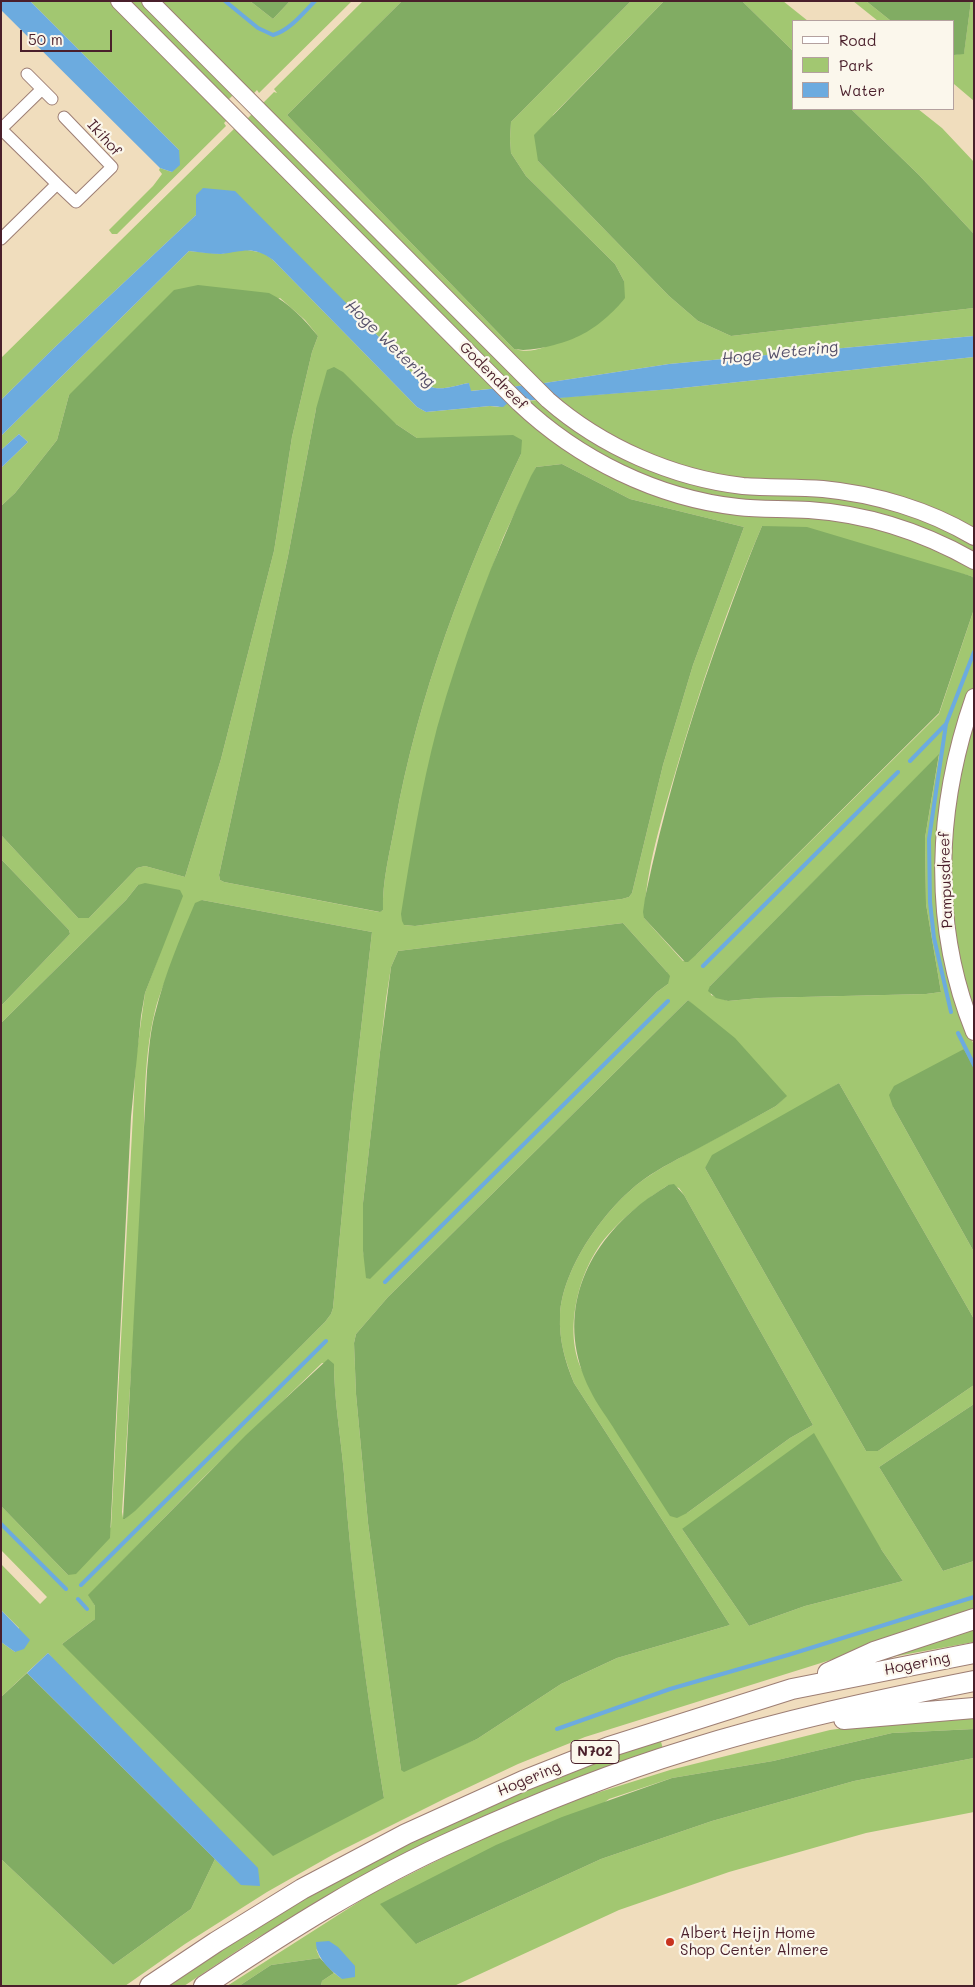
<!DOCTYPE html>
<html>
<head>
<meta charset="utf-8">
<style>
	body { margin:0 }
	#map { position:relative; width:975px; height:1987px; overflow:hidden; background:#f0ddbd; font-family:Mali,sans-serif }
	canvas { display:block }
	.frame { position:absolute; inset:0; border:2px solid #4a1f2b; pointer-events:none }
	.legend { position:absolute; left:792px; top:20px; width:162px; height:90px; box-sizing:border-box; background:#fbf7ec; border:1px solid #b4a19f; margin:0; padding:6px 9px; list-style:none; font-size:15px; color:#4a1f2b }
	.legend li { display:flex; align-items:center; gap:10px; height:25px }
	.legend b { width:25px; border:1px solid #b4a19f }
	.scale { position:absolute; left:20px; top:30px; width:92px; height:22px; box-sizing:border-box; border:2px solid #4a1f2b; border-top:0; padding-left:6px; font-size:15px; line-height:18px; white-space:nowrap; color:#4a1f2b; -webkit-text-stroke:4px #fbf7ec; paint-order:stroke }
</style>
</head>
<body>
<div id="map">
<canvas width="975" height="1987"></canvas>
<div class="frame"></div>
<ul class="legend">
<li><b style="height:6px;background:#fff"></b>Road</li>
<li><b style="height:14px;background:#a2c771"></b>Park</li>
<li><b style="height:14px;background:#6cabdf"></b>Water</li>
</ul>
<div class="scale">50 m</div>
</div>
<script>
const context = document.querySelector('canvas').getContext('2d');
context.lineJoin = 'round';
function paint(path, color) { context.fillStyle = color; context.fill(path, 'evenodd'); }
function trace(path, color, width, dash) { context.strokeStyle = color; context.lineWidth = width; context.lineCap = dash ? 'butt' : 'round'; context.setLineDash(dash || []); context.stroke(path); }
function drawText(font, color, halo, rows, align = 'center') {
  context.font = font + ' Mali,sans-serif'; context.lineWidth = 4.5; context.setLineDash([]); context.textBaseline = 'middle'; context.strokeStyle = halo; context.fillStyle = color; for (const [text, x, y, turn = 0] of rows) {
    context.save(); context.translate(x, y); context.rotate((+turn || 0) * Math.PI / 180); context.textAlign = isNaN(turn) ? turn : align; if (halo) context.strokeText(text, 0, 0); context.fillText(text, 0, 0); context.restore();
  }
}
paint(new Path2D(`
	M30 1H115L230 117 224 123 226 126 117 234H112L109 230 153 186 162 174 159 170 160 168 172 172 179 150Z
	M125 1H145L234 94 227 101Z
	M155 1H250L273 19 290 1H352L259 93 257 90 250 97Z
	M363 1H402L287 115 514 349C525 352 534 351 545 347L624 281 615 264 526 176 511 153 510 139 511 122 631 1H664L553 115 538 161 669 296 698 321 731 336 974 308V336L669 364 538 384 259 107 274 92 277 93 274 89Z
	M742 1H783L808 21H794V52Z
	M853 1H866L891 21H878Z
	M971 1H974V101L954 84V55L964 53Z
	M851 109H918L942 128 974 162V234L919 175Z
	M254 112 527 385 510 387 245 121Z
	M238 125 499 388 470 391 469 383C447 387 437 394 418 380L366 323 343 301 196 195V215L55 347 1 400V358Z
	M242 249 264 253 273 260 417 407 426 412 490 406 498 407 508 402 633 482 879 525 974 565V578L971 576 762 526C728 605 700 688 676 770 662 818 646 868 644 918L683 961 697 954 939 714 974 609V685L957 731 942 805 962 1011 974 1046V1068L964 1049 893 1107 974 1252V1319L839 1083 705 1168 866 1451H878L974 1385V1404L879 1467 943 1571 974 1561V1615L585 1737 518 1764 446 1798 334 1854 267 1892 185 1944 125 1986H1V1859L113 1965 191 1909 215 1859 242 1885 48 1653 1 1697V1642L15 1652 19 1628 1 1610V1564L40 1604 47 1597 1 1550V1506L68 1575 111 1527 136 1058 145 993 159 956 138 885 126 900 1 1023V1006L70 934 69 930 1 859V835L78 918H89L137 868 145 866 185 877 221 759 274 551 292 437 312 352 318 336 305 320 280 298 69 395 57 440 15 493 1 506V468L28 442 19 434 1 450V436L189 251 221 254ZM316 409 396 424 417 438 521 440V454C465 571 418 695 395 824 390 851 382 882 383 910L379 912 224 882 220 880 219 875 288 556ZM562 464 630 499 744 527 693 665 663 765 632 893 629 897 622 899 415 926 404 925 481 597 503 538 536 467ZM939 755 925 838 926 904 941 992 926 994 760 998 728 1001 711 995 710 986ZM202 900 372 932 352 1108 333 1308 331 1314 325 1322 125 1519 123 1518 122 1512C129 1400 137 1288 143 1176 145 1122 142 1064 155 1011 164 976 188 933 202 900ZM623 923 667 972 668 984 657 992 369 1279 363 1251V1203L386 999 391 967 398 951ZM688 1000 786 1096 776 1106C750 1120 723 1135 696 1149 678 1159 660 1168 643 1180 605 1208 562 1268 560 1316 559 1341 565 1360 574 1383L730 1625 617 1658 561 1684 477 1739 401 1770 368 1523 356 1394 354 1343 356 1334 388 1297ZM668 1185 679 1188 684 1195 813 1425 790 1438 687 1513C663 1480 639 1448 615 1415 604 1401 591 1387 583 1372 562 1332 579 1268 607 1236 625 1215 646 1200 668 1185ZM322 1363 334 1365C334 1401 341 1437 344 1474 352 1583 366 1690 384 1798L62 1644 95 1619V1606L89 1595 203 1478ZM682 1529 881 1549 903 1581 805 1606 749 1626Z
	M974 357V532L940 515 737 481 644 456 553 398 672 389Z
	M540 400 627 457 786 492 884 504 974 540V558L932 536 703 498 602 460 523 401Z
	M974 710V1020L951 921V804Z
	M974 1624V1642L875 1660Z
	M974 1710V1729L892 1733 773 1761 672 1778 609 1799 416 1944 601 1859 712 1821 854 1781 974 1758V1812L866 1833 729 1872 619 1910 454 1986H321L322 1981 334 1973 342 1979 316 1949 320 1958 271 1965 239 1986H227L371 1894 490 1834 558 1805 670 1770 830 1730Z
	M660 1738 663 1749 362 1879 255 1939 184 1986H165L249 1929 357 1868 478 1807Z`), '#a2c771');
paint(new Path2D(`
	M250 1H290L273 19Z
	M402 1H631L511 122 510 139 511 153 526 176 615 264 624 281 625 298C615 311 596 328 581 335 566 343 531 353 514 349L287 115Z
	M664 1H742L794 52V109H851L919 175 974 234V308L731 336 698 321 669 296 538 161 534 135Z
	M866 1H971L964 54 954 55V21H891Z
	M198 285 269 293C289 303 304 319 318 336L312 352 292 437 274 551 221 759 185 877 145 866 137 868 89 918H78L1 835V506L15 493 57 440 69 395 174 290Z
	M334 367 343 372 396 424 417 438 513 435 522 440 521 454C465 571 418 695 395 824 390 851 382 882 383 910L380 912 224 882 220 880 219 875 288 556 316 409 327 370Z
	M562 464 630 499 744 527 693 665 663 765 632 893 629 897 622 899 415 926 404 925 402 921 401 914C411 852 421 789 437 728 461 642 493 558 531 476L536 467Z
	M762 526 807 527 971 576 974 578V609L939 713 697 954 688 962H685L644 918 643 912 645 898C663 812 687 729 716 647 731 606 745 566 762 526Z
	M939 754 925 838 926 904 941 992 926 994 760 998 728 1001 716 998 708 991 710 986Z
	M1 859 69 930 70 934 1 1006Z
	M145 883 180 890 183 896 145 993 141 1016 131 1117 110 1538 76 1574 68 1575 1 1506V1023L126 900 138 885Z
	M202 900 372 932 352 1108 333 1308 331 1314 325 1322 135 1511 125 1519H123L147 1071C149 1051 150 1030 156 1010 165 974 180 938 195 903Z
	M623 923 667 972 670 976 668 984 657 992 370 1279 366 1278 363 1251V1203L380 1052 391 967 398 951Z
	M688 1000 735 1038 787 1096 776 1106C751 1120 725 1134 699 1148 680 1158 661 1167 643 1180 605 1208 562 1268 560 1316 559 1340 565 1361 574 1383L730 1625 617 1658 561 1684 477 1739 404 1772 401 1770 368 1523 356 1394 354 1343 356 1334 388 1297Z
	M964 1049 974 1068V1252L893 1107 889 1095 894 1086Z
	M839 1083 974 1319V1385L878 1451H866L705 1168 712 1155Z
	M674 1184 684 1195 813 1425 790 1438 687 1513 677 1518 670 1516C652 1488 634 1460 616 1432 608 1418 597 1405 590 1390 556 1321 580 1254 637 1207 646 1199 658 1192 668 1185Z
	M328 1359 334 1364C334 1401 341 1437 344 1474 352 1582 366 1690 384 1798L273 1856 62 1644 95 1619V1606L88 1595 246 1435Z
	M974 1404V1561L943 1571 879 1467Z
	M814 1433 881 1549 903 1581 805 1606 749 1626 682 1529Z
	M27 1673 215 1859 191 1909 113 1965 1 1859V1697Z
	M974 1729V1758L854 1781 712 1821 601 1859 416 1944 380 1904 496 1845 562 1817 672 1778 773 1761 892 1733Z
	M320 1958 334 1973 322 1981 321 1986H239L271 1965Z`), '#81ac63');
paint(new Path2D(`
	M1 1H30L179 150 180 165 172 172 160 168 1 10Z
	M203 188 235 191 366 323 418 380C437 394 447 387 469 383L471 391 538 384 669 364 974 336V357L672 389 509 402 503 407 490 406 426 412 417 407 273 260C252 245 243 252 221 254 211 254 200 252 189 251L1 436V400L55 347 196 215V195Z
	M19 434 28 442 1 468V450Z
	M1 1610 30 1640 24 1649 15 1652 1 1642Z
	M48 1653 258 1868 260 1886 241 1885 27 1673Z
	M329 1941 338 1947 355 1966V1977L342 1979C330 1970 316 1958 316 1942Z`), '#6cabdf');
trace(new Path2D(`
	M225 1 258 28 273 35C290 30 302 14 315 1
	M910 761 945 725
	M703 966 898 772
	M951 1012 934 938 930 902 929 839 946 724 974 652
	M958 1033 974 1065
	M385 1282 668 1001
	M1 1524 66 1589
	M81 1585 326 1341
	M78 1599 87 1609
	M557 1729 670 1689 788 1655 974 1597`), '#6cabdf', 4);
const minor = new Path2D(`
	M27 74 52 99
	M1 129 57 184 1 239
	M1 129 42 89
	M57 184 76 202 112 167 64 117`);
const secondary = new Path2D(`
	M119 1 519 403C578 459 657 498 738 507 761 510 785 508 809 510 868 514 923 532 974 561
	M150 1 548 400C602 447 673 478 743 486 770 488 796 487 823 489 875 494 929 510 974 537
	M974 697C936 806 930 923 974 1032`);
const trunk = new Path2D(`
	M828 1673 874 1652 974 1619
	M844 1719 974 1708
	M150 1986 216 1942 302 1889 406 1834 523 1781 609 1747 792 1689 974 1653
	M204 1986C285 1932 368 1879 458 1839 533 1805 609 1774 688 1750 781 1721 878 1700 974 1681`);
trace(minor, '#9d7e74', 13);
trace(secondary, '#9d7e74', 18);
trace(trunk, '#9d7e74', 22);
trace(minor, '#fff', 11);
trace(secondary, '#fff', 16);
trace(trunk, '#fff', 20);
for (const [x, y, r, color] of [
	[670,1942,5,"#c8321e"]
]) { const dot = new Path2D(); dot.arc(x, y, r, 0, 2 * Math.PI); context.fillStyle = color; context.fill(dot); trace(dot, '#fbf7ec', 2); }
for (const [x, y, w] of [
	[595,1752,48]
]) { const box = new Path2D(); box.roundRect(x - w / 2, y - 11.5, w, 23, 4); context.fillStyle = '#fbf7ec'; context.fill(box); trace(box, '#4a1f2b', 1); }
drawText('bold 14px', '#4a1f2b', null, [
	["N702",595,1752]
]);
drawText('15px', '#4a1f2b', '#fbf7ec', [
	["Ikihof",104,138,48],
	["Godendreef",493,376,45],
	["Pampusdreef",946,880,-92],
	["Hogering",917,1664,-11],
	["Hogering",529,1779,-23]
]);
drawText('15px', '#4a1f2b', '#fbf7ec', [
	["Albert Heijn Home",680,1933],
	["Shop Center Almere",680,1950]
], 'left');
drawText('italic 16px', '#56506a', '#fbf7ec', [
	["Hoge Wetering",390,344,44],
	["Hoge Wetering",780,353,-6]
]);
</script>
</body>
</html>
